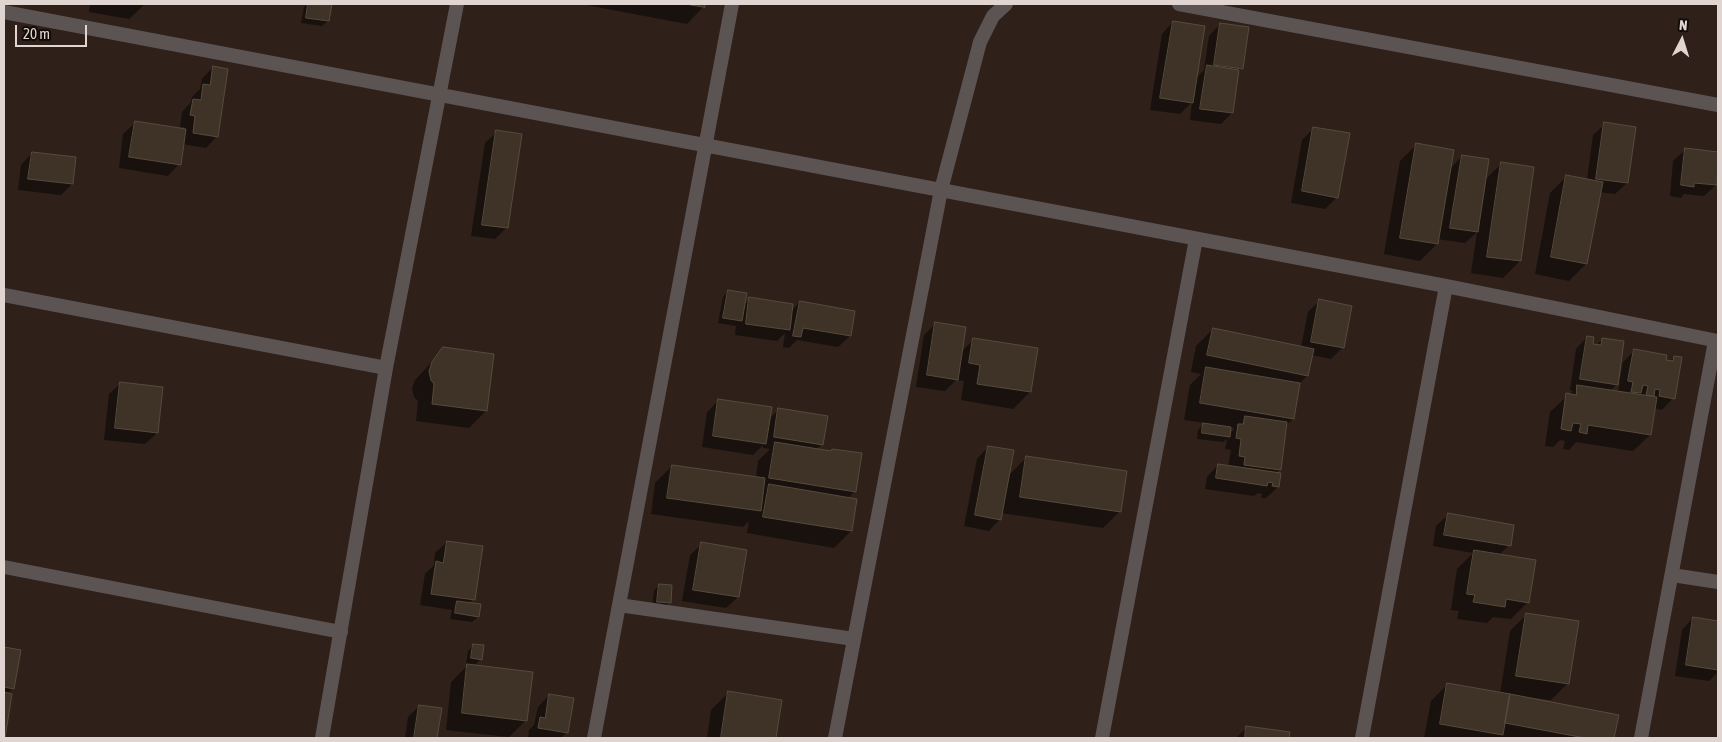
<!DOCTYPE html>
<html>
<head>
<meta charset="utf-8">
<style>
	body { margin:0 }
	#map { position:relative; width:1722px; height:742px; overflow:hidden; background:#2f2019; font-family:"Asap Condensed",sans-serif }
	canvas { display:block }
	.frame { position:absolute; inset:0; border:5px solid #e0d5d0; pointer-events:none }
	.north { position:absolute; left:1657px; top:15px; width:50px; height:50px; -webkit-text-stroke:4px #120b08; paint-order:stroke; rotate:5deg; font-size:14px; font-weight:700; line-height:20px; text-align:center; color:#e0d5d0 }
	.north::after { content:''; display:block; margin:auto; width:18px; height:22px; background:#e0d5d0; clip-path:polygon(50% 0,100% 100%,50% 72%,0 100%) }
	.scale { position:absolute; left:15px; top:25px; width:72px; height:22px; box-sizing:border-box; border:2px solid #e0d5d0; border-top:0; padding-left:6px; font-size:15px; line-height:18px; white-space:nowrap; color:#e0d5d0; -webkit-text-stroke:4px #120b08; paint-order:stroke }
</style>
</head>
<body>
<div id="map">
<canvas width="1722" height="742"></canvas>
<div class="frame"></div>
<div class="north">N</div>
<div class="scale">20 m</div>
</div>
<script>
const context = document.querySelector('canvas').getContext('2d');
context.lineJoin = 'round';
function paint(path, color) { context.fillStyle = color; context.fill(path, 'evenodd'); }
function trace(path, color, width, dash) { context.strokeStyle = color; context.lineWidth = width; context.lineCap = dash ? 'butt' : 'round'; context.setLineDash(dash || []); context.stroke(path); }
paint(new Path2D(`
	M90 4H145L129 19 89 12Z
	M307 4H330L328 21 322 26 301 23 304 7Z
	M586 4H704L703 7 687 24 586 5Z
	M1173 22 1195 79 1204 70 1209 36 1220 24 1242 68 1238 72 1232 113 1221 124 1190 120 1192 102 1180 114 1150 110 1162 34Z
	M213 67 217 136 206 148 182 144 179 164 168 176 119 168 123 134 135 123 184 130V127H180L182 112 191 102 192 97 200 89 202 79Z
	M1605 124 1627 183 1615 194 1599 192 1586 264 1569 281 1535 274 1550 193 1567 176 1587 180 1593 135Z
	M1314 128 1337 197 1325 209 1291 203 1302 140Z
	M497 132 506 228 495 239 471 236 485 143Z
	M1417 144 1450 169 1462 156 1485 180 1501 164 1520 261 1503 278 1471 273 1477 232 1465 243 1437 239V244L1420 261 1384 254 1400 161Z
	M1685 150 1718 153 1716 185 1704 196 1684 194 1681 198 1670 196 1673 161Z
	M32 153 72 184 61 195 18 190 21 165Z
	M728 291 743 305 750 299 791 311 800 302 854 312 850 336 838 347 797 340 789 348 783 347 785 333 777 341 735 335 736 326 718 323 723 297Z
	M1319 301 1343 347 1331 359 1311 355 1307 376 1299 384 1293 419 1286 425 1280 469 1275 474 1278 487 1266 498H1261L1262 494 1258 493 1254 496 1205 489 1207 477 1218 465 1228 467 1231 450 1225 449 1227 439 1223 442 1197 439 1198 430 1205 423 1184 420 1190 385 1201 374 1191 372 1196 346 1213 329 1301 347 1308 312ZM1230 428H1234L1233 430 1229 435Z
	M935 324 961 352 973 340 1030 392 1013 409 961 400 964 381 956 380 945 391 916 387 924 335Z
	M1587 337 1591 345H1596L1602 340 1618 379 1620 380 1623 362 1634 351 1665 361H1670L1674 357 1673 398 1662 410 1654 408 1650 435 1633 451 1576 442 1569 450 1563 449 1565 441 1560 440 1553 447 1545 446 1550 412 1573 391 1570 390 1576 349ZM1620 381 1618 392 1610 391Z
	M444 349 486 411 469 428 416 421 418 401 414 397 412 388 415 380Z
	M121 383 157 433 145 444 104 440 109 394Z
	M719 400 768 420 778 410 822 444 816 450 855 491 848 498 851 531 834 548 747 533 749 521 743 527 651 514 655 483 672 466 756 478 758 461 770 449 763 448V445L753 455 702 447 707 412Z
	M988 447 1008 476 1026 458 1120 511 1103 528 1001 513 1000 519 989 531 964 526 977 459Z
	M1448 515 1509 545 1499 555 1528 602 1511 619 1493 617 1487 623 1457 619 1459 611 1451 610 1457 569 1473 553 1433 546 1436 526Z
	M447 542 473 599 469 604 478 617 472 622 450 619 452 610 420 605 425 574 434 565 435 553Z
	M702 544 738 597 726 608 682 601 690 555Z
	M659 585 669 603 664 608 652 607 654 591Z
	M1527 614 1568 683 1551 700 1533 698V700L1617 716 1613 738H1424L1431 701 1448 684 1500 694 1510 631Z
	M1693 618 1718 622V672L1709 681 1675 676 1682 630Z
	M473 645 481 659 474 666 526 720 509 737 446 730 451 682 469 664H466L468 651Z
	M4 649 19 651 13 688 7 694 10 695 4 738Z
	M728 693 780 701 775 738H707L711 710Z
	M549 695 567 732 561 738H528L529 730 534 725 538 707Z
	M419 706 440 709 436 738H405L408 717Z
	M1247 727 1289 733 1288 738H1236Z`), '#0007');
const building = new Path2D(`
	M308 4H332L329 21 306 18Z
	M686 4H705V7Z
	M1173 21 1205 26 1193 103 1160 98Z
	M1220 23 1249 27 1243 69 1214 65Z
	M1207 65 1239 70 1233 113 1200 109Z
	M213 66 228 69 218 137 193 133 195 116 190 115 193 99 201 100 203 84 210 85Z
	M135 121 186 129 181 165 129 157Z
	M1604 122 1636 127 1628 183 1596 179Z
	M1313 127 1350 133 1338 198 1302 191Z
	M496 130 522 134 508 228 482 225Z
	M1416 143 1454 150 1438 244 1400 238Z
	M1685 148 1718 152 1717 185 1694 183V187L1681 185Z
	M32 152 76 157 73 184 28 179Z
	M1462 155 1489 159 1478 232 1450 228Z
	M1501 162 1534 167 1521 261 1487 257Z
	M1566 175 1603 182 1587 264 1551 257Z
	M728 290 747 293 742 321 723 318Z
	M749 297 793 304 790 330 746 324Z
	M1319 299 1352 306 1344 348 1311 342Z
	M800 301 855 311 851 336 803 328 801 337 793 336Z
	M935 322 966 327 958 380 927 375Z
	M1213 328 1314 349 1308 376 1207 355Z
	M1587 336 1594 337 1593 344 1601 345 1602 338 1624 341 1618 385 1580 379Z
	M973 338 1038 348 1031 392 977 384 980 365 969 363Z
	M443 347 494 354 487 411 432 404 434 384 431 380 429 371 432 362Z
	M1634 349 1667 355 1666 360 1673 361 1674 356 1682 357 1675 399 1659 396 1660 390 1655 389 1654 396 1646 395 1648 386 1643 385 1641 393 1631 392 1633 382 1628 381Z
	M1206 367 1300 383 1294 419 1200 403Z
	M120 382 163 387 158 433 115 428Z
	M1577 385 1657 397 1651 435 1588 425 1587 434 1579 432 1581 424 1573 423 1571 431 1561 429 1566 393 1576 395Z
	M718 399 772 407 766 444 713 436Z
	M778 408 828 416 823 445 774 437Z
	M1245 416 1287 422 1281 470 1244 465 1245 457 1239 456 1241 439 1236 438 1238 424H1243Z
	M1203 423 1231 427 1230 437 1202 433Z
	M775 442 831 451 832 449 862 453 856 492 769 478Z
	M988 446 1014 450 1001 520 975 515Z
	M1026 456 1127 471 1121 512 1020 497Z
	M1218 464 1281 473 1279 487 1272 486 1273 483 1268 482 1267 486 1216 478Z
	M672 465 765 478 761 511 667 498Z
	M769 484 857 499 852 531 763 517Z
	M1448 513 1514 525 1511 546 1444 535Z
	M447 541 483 546 475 600 431 594 436 561 443 563Z
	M701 542 747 550 739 597 693 590Z
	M1474 550 1536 560 1529 603 1506 599 1505 607 1473 602 1475 595 1467 594Z
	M659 584 672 585 671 603 657 602Z
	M457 601 481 604 479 617 455 613Z
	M1526 613 1579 621 1569 684 1516 676Z
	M1693 617 1718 621V670L1686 665Z
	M473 644 484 645 482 660 471 658Z
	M4 647 21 650 14 689 4 687Z
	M467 664 533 672 527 721 462 713Z
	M1447 683 1510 694 1503 735 1440 724Z
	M728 691 782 700 776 738H721Z
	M4 692 12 694 5 738H4Z
	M549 694 574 698 568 733 538 728 540 717 545 718Z
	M1510 694 1619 715 1614 738H1585L1505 723Z
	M419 705 442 708 437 738H414Z
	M1246 726 1290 732 1289 738H1245Z`);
paint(building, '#3e3326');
trace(building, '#564b3c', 1);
trace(new Path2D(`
	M1179 4 1718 105
	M4 12 1446 286 1718 341
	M4 295 386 368
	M4 567 341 632
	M1672 575 1718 582
	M619 605 854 639
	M322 738 386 368 457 4
	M594 738 732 4
	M835 738 941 190 980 42 993 16 1006 4
	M1102 738 1196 239
	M1362 738 1446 286
	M1641 738 1715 341`), '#5c5353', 14);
</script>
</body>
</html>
